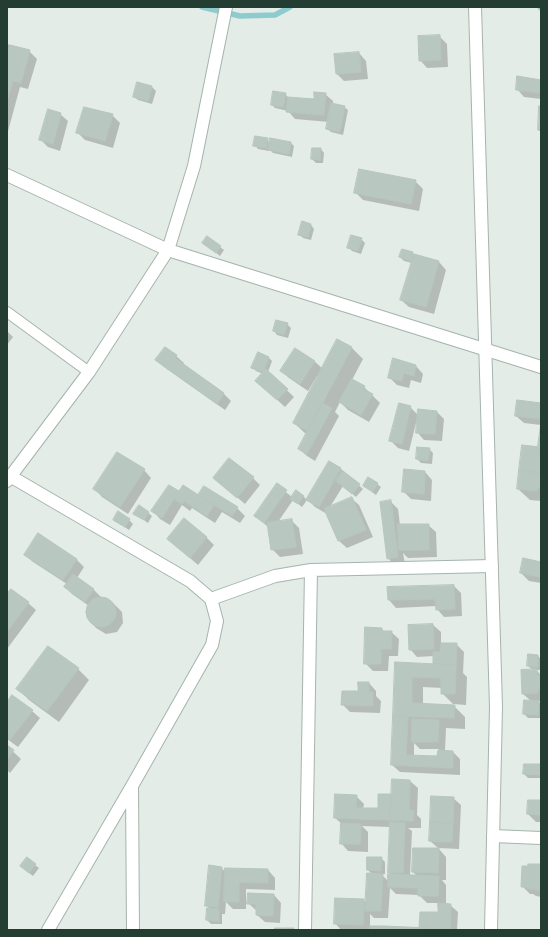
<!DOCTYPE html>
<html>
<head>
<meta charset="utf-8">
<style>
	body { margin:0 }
	#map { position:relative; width:548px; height:937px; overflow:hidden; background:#e3ece7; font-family:"Exo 2",sans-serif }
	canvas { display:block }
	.frame { position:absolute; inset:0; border:8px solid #233d33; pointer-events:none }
</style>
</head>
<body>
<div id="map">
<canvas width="548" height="937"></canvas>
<div class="frame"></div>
</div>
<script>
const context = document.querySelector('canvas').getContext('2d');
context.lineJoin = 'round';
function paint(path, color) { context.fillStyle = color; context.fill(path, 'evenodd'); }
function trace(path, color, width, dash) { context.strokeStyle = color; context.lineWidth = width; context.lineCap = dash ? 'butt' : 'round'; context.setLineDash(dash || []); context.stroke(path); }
paint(new Path2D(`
	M439 36 447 44 448 67 427 68 420 60Z
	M7 43 10 46 29 51 37 59 28 89 20 87 7 135V59L8 55H7Z
	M359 53 366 61 368 79 344 81 337 74Z
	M541 81V99L524 97 517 89Z
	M138 83 152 87 156 91 152 104 138 100 134 97Z
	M285 94 289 98 315 100 325 94 333 101V104L344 107 348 110 343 135 331 132 327 129 329 122 295 119 288 111 275 108 272 105Z
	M60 114 68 121 60 151 48 147 41 140Z
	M112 115 120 123 113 148 85 140 78 133Z
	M267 139 270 143H291L294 146 292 157 273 153 269 149V151L258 149 255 145Z
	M321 149 324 153 323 163H316L312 159Z
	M415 181 423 189 419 211 363 200 355 192Z
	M302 223 311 225 314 229 311 240 303 238 299 234Z
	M361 239 365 243 361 254 352 251 348 247Z
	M203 243 220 247 224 250 220 256Z
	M412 253 415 255 439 262 446 270 434 314 409 307 401 300 412 263 404 261 400 257Z
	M287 324 291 328 288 338 277 335 274 331Z
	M7 331 13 337 7 345Z
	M338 341 352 348 363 359 352 380 364 387 380 403 369 422 348 410 340 402 335 412 339 416 315 461 307 456 299 449 307 435 294 423 319 377 317 376 308 391 289 378 281 371 314 361 323 369Z
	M176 356 184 363 183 365 224 394 231 401 225 410 164 367 157 360Z
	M268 357 272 361 268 372 294 397 285 407 264 388 263 374 256 371 252 367Z
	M394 359 416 366 423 374 421 383 411 380 409 388 397 385 390 378Z
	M541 404V425L524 423 516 416Z
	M410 407 418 415 437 412 444 419 442 441 424 440 417 432 418 420 417 419 409 451 398 448 390 440Z
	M523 446 541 448V501L530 500 518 489Z
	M429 449 433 453 432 464 421 463 417 459Z
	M330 462 341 469 363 489 356 497 343 486 330 507 351 498 359 505 373 537 347 548 339 541 327 514 315 507 308 500Z
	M144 470 151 478 128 514 102 497 95 489Z
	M425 472 432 480 431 501 411 499 403 491Z
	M214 478H253L260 485 245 504Z
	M377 484 381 487 376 495 364 486Z
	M277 485 292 497 303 496 307 500 302 507 293 500 278 522 291 520 299 528 303 554 280 557 272 549 269 528 256 516Z
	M179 492 199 496 237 508 245 516 240 523 222 512 215 523 192 508 190 511 182 505 170 525 160 519 153 511Z
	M390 501 398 509 400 525H428L436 532 437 557 408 558 403 553 405 564 395 566 388 558Z
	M139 506 152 516 148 523 134 513Z
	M114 520H129L133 524 129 530Z
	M38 535 77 560 84 567 77 578 94 590 102 598H104L114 604 122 612 123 623 117 632 106 634 96 628 89 620 87 609 89 606 72 594 65 587 67 584 33 562 25 555Z
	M206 537 214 545 198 565 168 539Z
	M541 563V583L529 581 521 573Z
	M454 586 461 593 462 616 444 617 437 609V606L396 608 389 600 388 588Z
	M7 595 28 603 36 610 7 649Z
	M433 625 441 632V644H456L464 652 463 673 467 677 466 705 453 704 442 693V688L423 687V705L454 706 465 717V729L446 728 445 751 453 752 460 759V775L400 772 392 765 396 663 434 665V656L417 657 410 649ZM414 743 420 749H439L438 757 414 756Z
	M382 629 385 632H391L399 639 398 656H389L388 671H373L365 663Z
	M49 648 78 669 89 680 59 722 29 700 18 689Z
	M538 656 541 659V670H536L541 675V701H538L541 704V718H528L524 714 531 701 523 694 533 670 528 666Z
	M369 683 376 691V696L381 701 380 713 350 712 342 704 359 693Z
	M7 704 32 711 40 718 18 747 7 739Z
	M7 746 21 759 10 773 7 770Z
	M541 765V778H528L524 774Z
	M410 781 418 788 417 815 421 819V828H408L412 831 410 876 418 877 413 872 439 849 446 857V880H442L446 885V905H450L458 912 457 930H339H341L335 923 363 900 367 903 373 875 368 870 381 858 385 862V874H381L389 882 392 876 389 872 390 827 362 826 368 832V852L348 851 341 843 342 824 335 818 356 796 364 804 363 809H379V795H392ZM390 888 396 894 419 895 427 903H439V913L420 929 370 927V914L374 918H388Z
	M453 798 461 805 459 849 438 848 430 841Z
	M541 801V822H536L528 814Z
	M35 865 39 868 33 876 25 870Z
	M541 865V897L536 896 533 894H530L522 886Z
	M221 868 226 872 268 870 275 878V890L246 889V909H233L226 902 225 914H222V924H211L207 920 210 909 206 905Z
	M274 895 281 903 280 923 265 922 257 915V911L248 903Z`), '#0003');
trace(new Path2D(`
	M202 7 240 16 275 15 290 7
	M540 7 541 8`), '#8ecbce', 5.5);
const building = new Path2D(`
	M440 35 441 60 419 61 418 36Z
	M10 45 30 50 21 83 7 79V55Z
	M359 52 361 72 336 74 334 54Z
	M517 76 541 80V93L516 90Z
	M7 79 13 80 7 101Z
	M137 82 152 86 148 101 133 97Z
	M273 91 286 93 283 107 271 105Z
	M314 92 326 93 324 115 286 112 288 97 314 99Z
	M331 103 345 106 340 132 326 129Z
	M539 106H541V131L538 130Z
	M84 107 113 114 105 141 76 133Z
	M48 109 61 113 53 144 39 140Z
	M255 136 268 138 266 148 253 146Z
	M270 138 291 142 289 154 268 150Z
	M312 148H321L320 160 311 159Z
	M359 169 416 180 411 204 354 193Z
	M302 221 311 224 308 237 298 235Z
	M351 235 362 238 358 251 347 248Z
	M207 236 221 246 216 253 202 243Z
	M402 249 413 252 411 261 399 257Z
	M414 254 439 261 426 307 400 300Z
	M276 320 288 323 284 335 273 331Z
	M337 339 352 347 308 431 293 423Z
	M165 347 177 355 175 358 224 393 217 404 155 360Z
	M295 348 315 361 300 384 280 371Z
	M258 352 269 357 263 372 251 368Z
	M393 358 416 365 414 376 404 373 402 381 388 378Z
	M266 369 288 389 277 400 255 381Z
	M352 379 365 386 363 389 373 394 361 415 339 402Z
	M517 400 541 403V419L515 416Z
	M322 403 332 408 307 454 298 449Z
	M399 403 411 406 402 444 389 441Z
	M418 409 437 411 435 434 416 433Z
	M541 423V446H538Z
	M522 445 540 447 539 456H541V473L519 470Z
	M417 447 430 448 428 461 416 459Z
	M117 452 145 469 120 507 93 489Z
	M229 458 254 477 237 498 213 478Z
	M329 461 341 468 319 507 306 500Z
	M404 469 425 471 424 494 402 492Z
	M519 470 541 473V488H537V491L517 489Z
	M343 471 360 484 352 494 336 481Z
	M368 477 378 483 373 492 363 486Z
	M277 483 287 490 264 523 254 516Z
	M169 485 179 491 183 485 214 505 207 516 184 501 182 504 174 499 162 518 151 511Z
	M204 486 238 507 232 516 198 495Z
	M296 490 304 496 298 504 290 499Z
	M352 497 366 530 338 541 324 509Z
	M391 500 398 557 387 559 380 502Z
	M139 505 149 512 144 520 133 514Z
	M118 511 130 519 125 527 113 520Z
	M184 518 207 537 190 558 167 539Z
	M292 519 296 547 271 550 267 523Z
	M398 524H429V550H399Z
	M38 533 77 559 63 580 24 555Z
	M523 558 541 562V577L520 573Z
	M73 574 94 589 85 602 64 587Z
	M454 585 455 609 436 610 435 599 388 600 387 587Z
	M11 589 29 602 7 632V594Z
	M86 612a15 15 0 1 1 30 0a15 15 0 1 1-30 0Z
	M433 624 434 649 409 650 408 625Z
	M365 627 382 628V631H392L391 649H381V664H364Z
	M441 643H457L456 665 433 664V652H440Z
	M48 646 79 668 47 711 16 689Z
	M528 654 538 655V667L527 666Z
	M395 662 456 665 455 694H441V678L412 677V703L455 705 454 718 393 716Z
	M537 669V675H541V689H538V693L522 694 521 670Z
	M358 682H369V692H373V706L341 705 342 691H358Z
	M12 695 33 710 10 740 7 738V702Z
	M524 700 539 701 538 715 523 714Z
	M393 716H408L406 755 437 756 438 750 453 751V768L391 765Z
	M412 719 439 720 438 742H412Z
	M7 745 14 750 7 760Z
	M524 764H541V775L523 774Z
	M392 779 410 780 409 810 414 811 413 821 390 820Z
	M335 794 357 795 356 808H378V794H391L390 820 334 818Z
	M431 796 454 797 453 823 430 822Z
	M528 800H541V815L527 814Z
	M390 822 405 823 403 873H388Z
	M430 822 453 823 452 842 429 841Z
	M341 823 361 824 360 844H340Z
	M413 848H439L438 873 412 872Z
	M27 857 36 864 29 873 20 866Z
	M367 857H382L381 871 367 870Z
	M528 864H541V890L527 889V887H521L522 866H528Z
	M209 865 222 867 218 907 205 906Z
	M225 868 268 869V883L239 882V902H224Z
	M367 873 383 874 381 911H365Z
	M388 874 439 876 438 896H418V888L388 887Z
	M248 893 274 894 273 916 256 915V904H247Z
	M335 898 364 899 363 925 334 924Z
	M438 903 451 904 450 929 419 928 420 912H438Z
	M207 908 219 909V921L206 920Z
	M370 926H384V930H370Z
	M384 926 450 929V930H384Z
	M275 928H294L293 930H275Z`);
paint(building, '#b8c7c0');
trace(building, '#b6c6bd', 1);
const service = new Path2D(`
	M7 312 89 372`);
const minor = new Path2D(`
	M7 175 168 250 541 367
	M10 476 190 581 211 599 275 576 311 570 492 566
	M132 787 133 930
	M493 836 541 838
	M48 930 132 786 212 645 217 621 211 599
	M305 930 311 570`);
const tertiary = new Path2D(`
	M475 7 496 707 491 930
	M7 481 89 372 168 250 194 166 226 7`);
trace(service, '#a6b4ad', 12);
trace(minor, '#a6b4ad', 14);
trace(tertiary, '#a6b4ad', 14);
trace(service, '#fff', 10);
trace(minor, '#fff', 12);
trace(tertiary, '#fff', 12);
</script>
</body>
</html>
